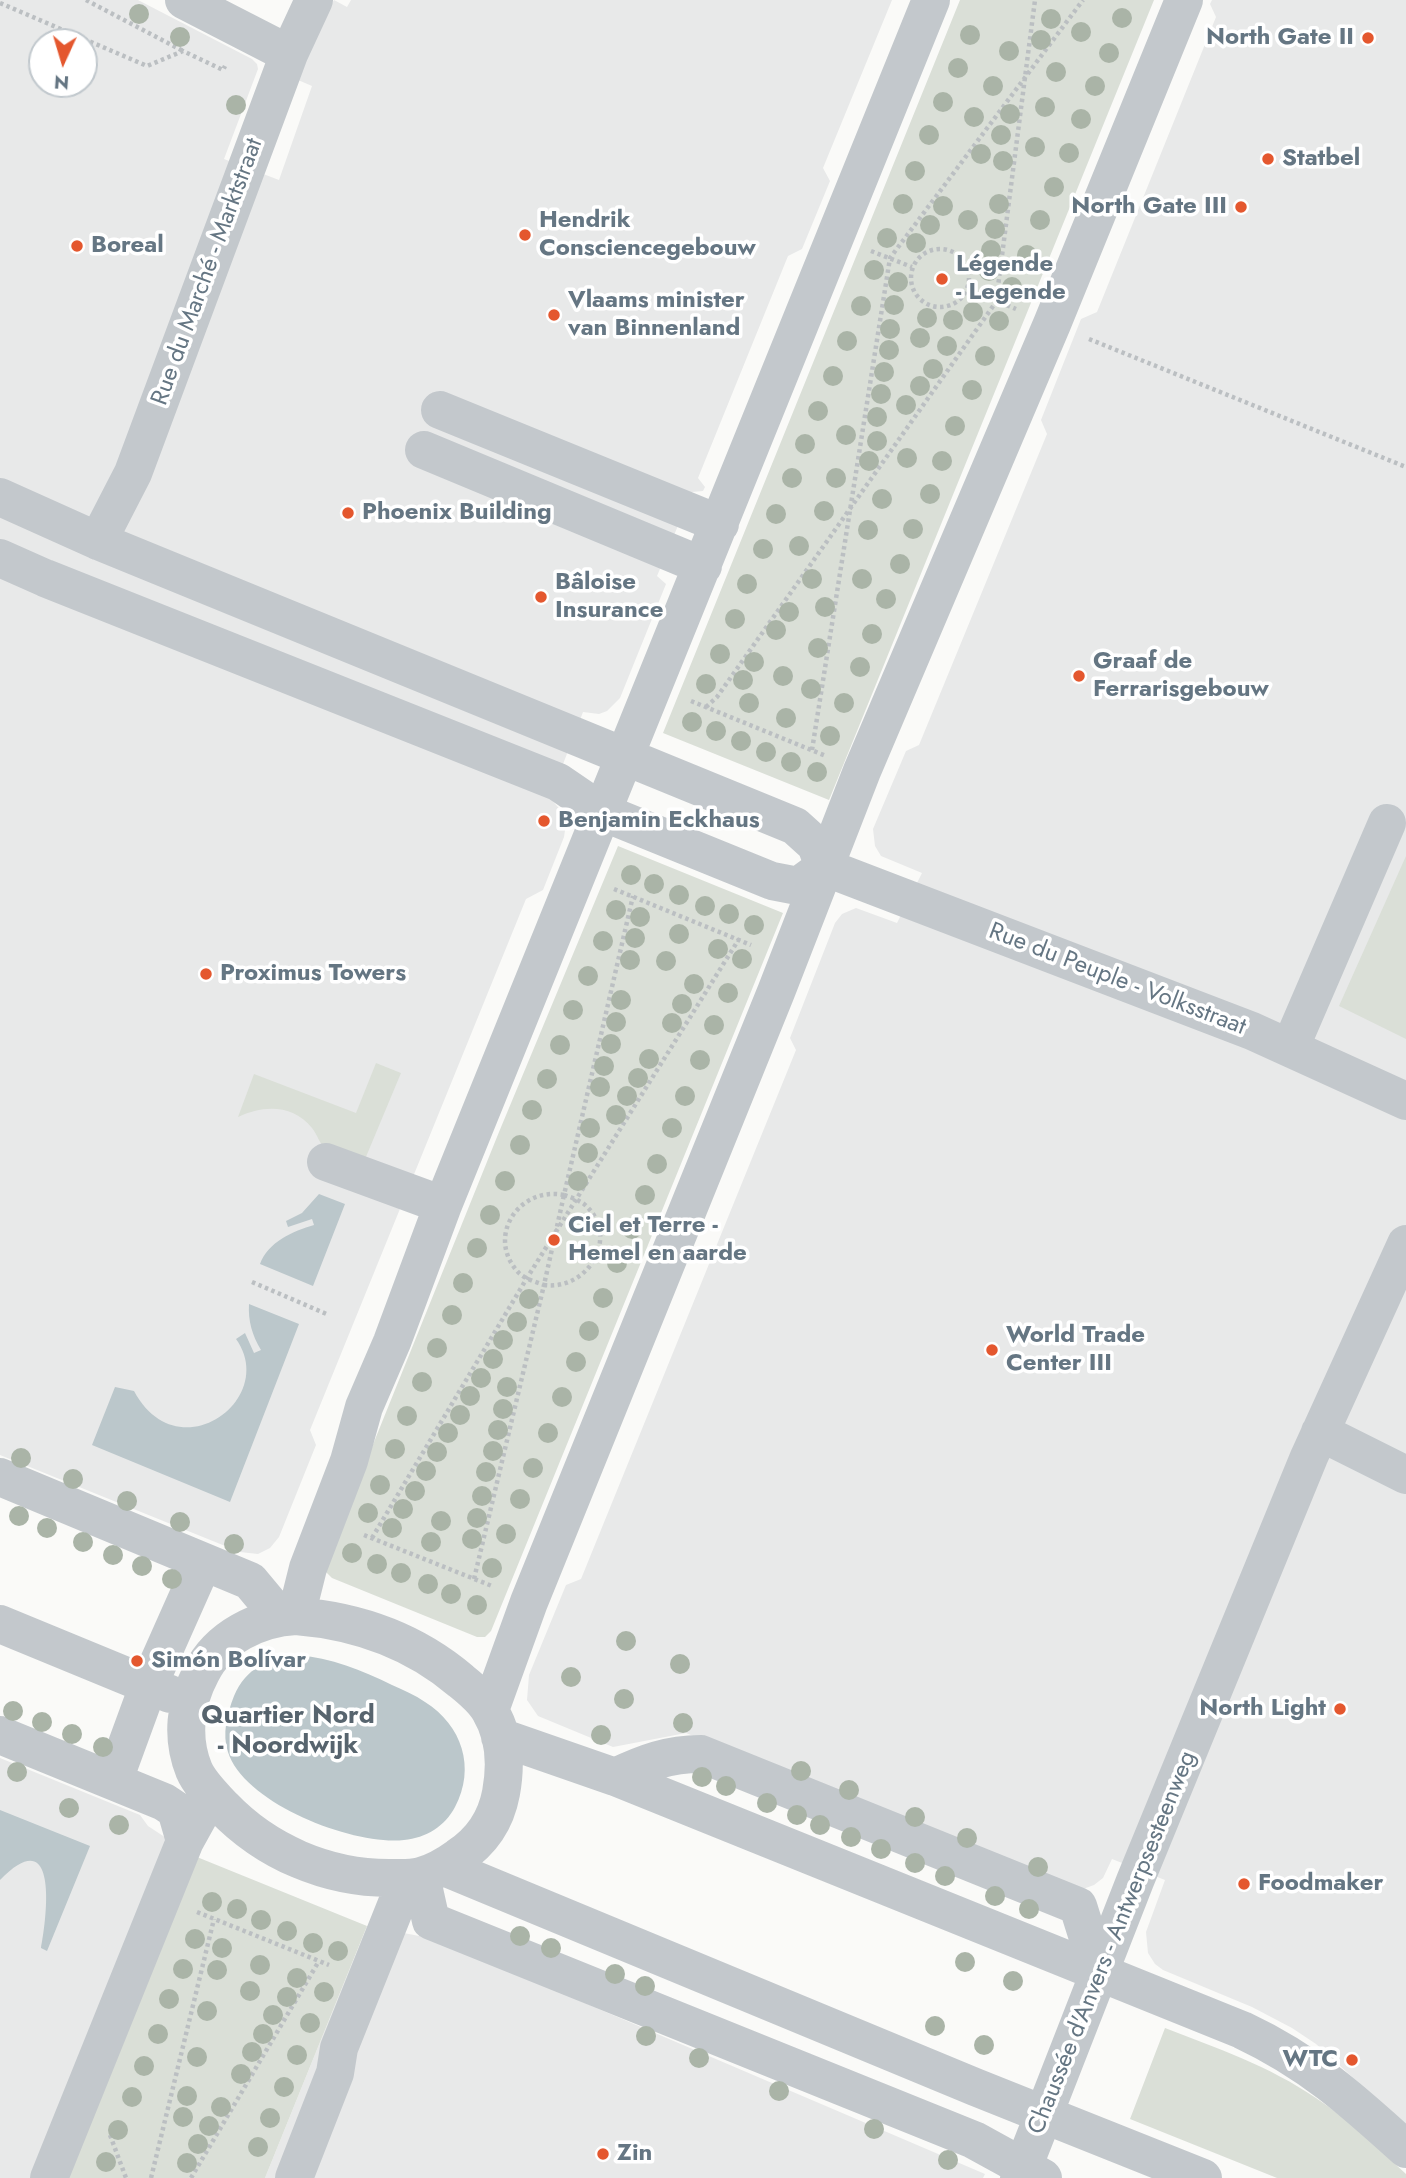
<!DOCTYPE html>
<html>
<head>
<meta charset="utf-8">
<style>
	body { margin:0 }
	#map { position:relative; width:1406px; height:2178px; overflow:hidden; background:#fafaf8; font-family:Jost,sans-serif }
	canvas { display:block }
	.north { position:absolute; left:28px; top:28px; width:70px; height:70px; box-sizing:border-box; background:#fff; border:2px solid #c1c8cd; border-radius:50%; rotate:184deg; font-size:19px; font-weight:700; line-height:28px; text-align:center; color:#657683 }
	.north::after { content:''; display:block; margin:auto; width:24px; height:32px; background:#e4572e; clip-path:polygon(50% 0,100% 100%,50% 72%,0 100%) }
</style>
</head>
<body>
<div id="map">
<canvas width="1406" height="2178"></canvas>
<div class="north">N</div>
</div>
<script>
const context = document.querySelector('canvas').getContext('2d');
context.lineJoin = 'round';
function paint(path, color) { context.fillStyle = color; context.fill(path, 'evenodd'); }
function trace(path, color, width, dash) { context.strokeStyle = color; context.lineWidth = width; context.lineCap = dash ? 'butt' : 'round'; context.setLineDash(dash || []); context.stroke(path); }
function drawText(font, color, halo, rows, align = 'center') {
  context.font = font + ' Jost,sans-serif'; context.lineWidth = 7; context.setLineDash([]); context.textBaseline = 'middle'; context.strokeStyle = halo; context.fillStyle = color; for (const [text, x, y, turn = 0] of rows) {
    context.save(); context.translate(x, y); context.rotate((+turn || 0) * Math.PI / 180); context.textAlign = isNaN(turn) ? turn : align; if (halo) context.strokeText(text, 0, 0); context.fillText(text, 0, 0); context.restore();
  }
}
paint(new Path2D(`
	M0 0H138L252 59 257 64 258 69 224 159 279 180 312 86 298 80 315 35 334 0 347 7 351 0H892L823 168 830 181 802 249 788 256 698 478 705 487 703 491 692 492 657 576 666 584 620 698 607 711 599 714 583 712 550 798 564 814 566 824 564 837 543 890 526 899 310 1430 316 1445 279 1537 270 1548 258 1554 240 1552 0 1455ZM42 42H84V84H42Z
	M1212 0H1406V2126L1316 2044 1292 2028 1252 2007 1163 1970 1155 1964 1148 1953 1146 1932 1165 1880 1112 1859 1103 1878 1094 1885 1083 1889 1065 1887 686 1733 613 1747 538 1716 527 1700 529 1675 566 1585 581 1579 796 1050 790 1038 835 923 842 914 856 908 897 923 922 873 881 856 875 846 873 829 906 751 919 745 1047 434 1041 420 1081 319 1097 312 1216 17 1210 4Z
	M0 1758 140 1815 148 1826 192 1855 61 2178H0Z
	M367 1926 435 1939 985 2174 983 2178H265Z`), '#e8e9e9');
paint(new Path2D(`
	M960 0H1154L829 800 663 733Z
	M618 846 783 913 491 1631 485 1637H477L332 1578 326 1572V1561L499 1132Z
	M1406 856V1039L1339 1006Z
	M376 1063 401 1073 363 1164C352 1159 337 1157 327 1150 321 1147 317 1134 312 1128 293 1104 263 1105 238 1117L254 1074 356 1113Z
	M192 1855 367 1926 265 2178H61Z
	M1165 2028C1217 2048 1269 2066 1316 2098 1349 2120 1377 2147 1406 2174V2178H1277L1130 2119Z`), '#dadfd7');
paint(new Path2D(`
	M319 1194 345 1204 313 1286 260 1264C268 1242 293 1231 314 1225L312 1219 288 1227 286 1221 302 1213Z
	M249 1304 299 1324 230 1502 92 1445 115 1387 134 1391C178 1473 279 1399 236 1339L245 1333 254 1353 261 1350C252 1335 248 1321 249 1304Z
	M297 1655C331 1658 362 1670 392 1685 403 1690 415 1695 425 1702 462 1725 476 1768 455 1807 445 1826 426 1838 404 1840 355 1846 244 1804 228 1752 222 1734 227 1714 234 1696 246 1668 268 1658 297 1655Z
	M0 1810 90 1846 47 1951 41 1948C47 1917 59 1820 0 1880Z`), '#bbc7cb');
trace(new Path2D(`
	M86 0 183 51
	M0 3 147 66 183 51 223 70 225 66
	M911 278a29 29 0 1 1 58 0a29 29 0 1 1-58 0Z
	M871 251 912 267
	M968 289 1016 309
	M1089 339 1406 467
	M691 701 826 756
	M706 707 717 697 996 302 1035 0
	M812 750 890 258 1083 0
	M614 889 751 945
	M564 1195C571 1197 578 1200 584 1204 621 1235 589 1291 544 1285Z
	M252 1282 329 1315
	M364 1535 492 1586
	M372 1538 527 1278 739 939
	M474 1579 544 1285C536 1282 525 1279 519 1273 485 1238 518 1186 564 1195L633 896
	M197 1912 329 1965
	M110 2135 126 2178
	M151 2178 214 1919
	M191 2178 319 1961`), '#bbbfc2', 4.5, [3.5, 3.5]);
trace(new Path2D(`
	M184 0 289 54
	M440 410 720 524
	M424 450 703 566
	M0 497 98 541 795 826 816 845 824 867
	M98 541 133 473 289 54 314 0
	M0 558 45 578 558 782 602 812 772 881 798 886 824 867
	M824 867 1252 1031 1406 1101
	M1290 1048 1387 823
	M326 1162 443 1205
	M1320 1432 1406 1475
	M0 1477 250 1581 280 1617
	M296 1616 308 1568 349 1461 364 1407 392 1342 443 1205 931 0
	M296 1616C358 1621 413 1640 461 1681 471 1689 484 1700 490 1711 505 1736 506 1766 501 1793 496 1820 481 1842 458 1857 447 1865 435 1872 421 1876 411 1879 400 1878 389 1878 327 1878 266 1852 223 1807 213 1796 200 1784 194 1770 181 1738 185 1703 201 1673 219 1637 258 1618 296 1616Z
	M0 1624 170 1694
	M490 1710 529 1602 776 992 862 771 1052 324 1184 0
	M0 1735 164 1802 176 1810 185 1841
	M500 1737 615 1777 1242 2030C1310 2062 1352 2100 1406 2149
	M119 1766 149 1684 197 1576
	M615 1777C645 1763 668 1754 701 1754L1078 1906 1099 1973
	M444 1867 975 2087 1203 2178
	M421 1876 431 1921 974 2140 1043 2178
	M49 2178 185 1841 211 1794
	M294 2178 335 2073 339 2048 407 1878
	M1019 2178 1135 1881 1309 1457 1406 1244`), '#c3c8cc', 38);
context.fillStyle = '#aab4a7';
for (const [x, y] of [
	[139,14],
	[1122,18],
	[1051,19],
	[1081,32],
	[970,35],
	[180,37],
	[1041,40],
	[1009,51],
	[1109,53],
	[958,68],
	[1056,72],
	[993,86],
	[1095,86],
	[943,102],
	[236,105],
	[1045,107],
	[1010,114],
	[974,117],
	[1081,119],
	[929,135],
	[1001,135],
	[1035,147],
	[1069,153],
	[981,154],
	[1003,161],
	[915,171],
	[1054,187],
	[903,204],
	[999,204],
	[943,206],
	[968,220],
	[1040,220],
	[930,225],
	[995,229],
	[887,238],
	[916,243],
	[991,250],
	[1027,255],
	[874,270],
	[989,271],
	[898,282],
	[1012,287],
	[894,305],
	[861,306],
	[973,312],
	[927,318],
	[953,320],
	[999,321],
	[890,329],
	[920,338],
	[847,341],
	[947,346],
	[889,350],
	[985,356],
	[933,369],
	[884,372],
	[833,376],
	[920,386],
	[972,390],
	[881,394],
	[906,405],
	[818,411],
	[877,417],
	[955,426],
	[846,435],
	[877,441],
	[805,444],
	[907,458],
	[869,461],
	[942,461],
	[792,478],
	[836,478],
	[930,494],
	[882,499],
	[824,511],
	[776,514],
	[913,529],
	[868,530],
	[799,546],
	[763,549],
	[900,564],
	[812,579],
	[862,579],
	[747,584],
	[886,599],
	[825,607],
	[789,612],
	[735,619],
	[776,630],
	[872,634],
	[818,648],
	[720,654],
	[754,662],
	[860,667],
	[783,676],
	[743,680],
	[706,684],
	[811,689],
	[749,703],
	[844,703],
	[786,718],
	[692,722],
	[716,731],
	[830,736],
	[741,741],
	[766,752],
	[791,762],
	[817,772],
	[631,875],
	[654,884],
	[679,895],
	[705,906],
	[616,910],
	[729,914],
	[640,917],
	[754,925],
	[679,934],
	[635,938],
	[603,941],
	[718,949],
	[742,959],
	[630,960],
	[666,961],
	[588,976],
	[694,984],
	[728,993],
	[621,1000],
	[682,1004],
	[573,1010],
	[616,1022],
	[672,1023],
	[714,1025],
	[611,1044],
	[560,1045],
	[649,1059],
	[700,1060],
	[604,1066],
	[638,1078],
	[547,1079],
	[600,1087],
	[627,1096],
	[685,1096],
	[532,1110],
	[616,1115],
	[590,1128],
	[672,1128],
	[520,1145],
	[588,1153],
	[657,1164],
	[505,1181],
	[578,1181],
	[645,1195],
	[490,1215],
	[632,1229],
	[477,1248],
	[617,1263],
	[463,1283],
	[603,1298],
	[529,1299],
	[452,1315],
	[517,1322],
	[589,1331],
	[503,1340],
	[437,1348],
	[493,1359],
	[576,1362],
	[481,1378],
	[422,1382],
	[507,1387],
	[470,1396],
	[562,1397],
	[503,1409],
	[460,1415],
	[407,1416],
	[498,1430],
	[448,1433],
	[548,1433],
	[395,1449],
	[493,1451],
	[437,1452],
	[21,1458],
	[533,1468],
	[426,1471],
	[486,1472],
	[73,1479],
	[380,1485],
	[415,1491],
	[482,1496],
	[520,1499],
	[127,1501],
	[403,1509],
	[368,1513],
	[19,1516],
	[477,1518],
	[441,1521],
	[180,1522],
	[47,1528],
	[392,1528],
	[506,1534],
	[472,1539],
	[83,1542],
	[431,1542],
	[234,1544],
	[352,1553],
	[113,1555],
	[377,1564],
	[142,1566],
	[492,1568],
	[401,1573],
	[172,1579],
	[428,1584],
	[451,1594],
	[477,1605],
	[626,1641],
	[680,1664],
	[571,1677],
	[624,1699],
	[13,1711],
	[42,1722],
	[683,1723],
	[72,1734],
	[601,1735],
	[103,1747],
	[801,1771],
	[17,1772],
	[702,1777],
	[726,1786],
	[849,1790],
	[767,1803],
	[69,1808],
	[797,1815],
	[915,1817],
	[119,1825],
	[820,1825],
	[851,1837],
	[967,1838],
	[881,1849],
	[915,1863],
	[1038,1867],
	[945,1876],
	[995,1896],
	[212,1902],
	[237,1909],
	[1029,1909],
	[261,1920],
	[287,1931],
	[520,1936],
	[195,1939],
	[313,1943],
	[222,1948],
	[551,1948],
	[338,1951],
	[965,1962],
	[260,1965],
	[183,1969],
	[217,1970],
	[615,1974],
	[297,1978],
	[1013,1981],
	[645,1986],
	[250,1991],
	[324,1992],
	[287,1997],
	[169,1999],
	[207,2011],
	[273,2015],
	[310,2023],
	[935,2026],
	[158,2034],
	[263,2034],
	[646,2036],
	[984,2045],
	[252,2052],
	[297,2055],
	[197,2057],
	[699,2058],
	[144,2066],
	[241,2074],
	[284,2087],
	[779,2091],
	[187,2096],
	[132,2097],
	[221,2107],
	[183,2117],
	[270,2118],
	[209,2126],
	[874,2129],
	[118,2130],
	[198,2144],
	[258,2147],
	[948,2160],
	[106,2162],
	[187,2163]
]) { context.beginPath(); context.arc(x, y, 10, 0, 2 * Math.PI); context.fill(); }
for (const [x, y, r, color] of [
	[1368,38,7,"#e4572e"],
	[1268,159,7,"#e4572e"],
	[1241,207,7,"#e4572e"],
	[525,235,7,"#e4572e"],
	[77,246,7,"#e4572e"],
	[942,279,7,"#e4572e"],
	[554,315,7,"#e4572e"],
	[348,513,7,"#e4572e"],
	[541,597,7,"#e4572e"],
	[1079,676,7,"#e4572e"],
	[544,821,7,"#e4572e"],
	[206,974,7,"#e4572e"],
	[554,1240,7,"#e4572e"],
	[992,1350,7,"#e4572e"],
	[137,1661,7,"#e4572e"],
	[1340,1709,7,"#e4572e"],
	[1244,1884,7,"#e4572e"],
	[1352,2060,7,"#e4572e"],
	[603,2154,7,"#e4572e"]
]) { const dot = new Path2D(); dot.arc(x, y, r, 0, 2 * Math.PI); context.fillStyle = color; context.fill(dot); trace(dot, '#fff', 2.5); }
drawText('bold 24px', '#657683', '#fff', [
	["North Gate II",1354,38,"right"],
	["Statbel",1282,159],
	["North Gate III",1227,207,"right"],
	["Hendrik",539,221],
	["Consciencegebouw",539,249],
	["Boreal",91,246],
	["Légende",956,265],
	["- Legende",956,293],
	["Vlaams minister",568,301],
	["van Binnenland",568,329],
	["Phoenix Building",362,513],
	["Bâloise",555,583],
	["Insurance",555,611],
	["Graaf de",1093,662],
	["Ferrarisgebouw",1093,690],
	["Benjamin Eckhaus",558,821],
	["Proximus Towers",220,974],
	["Ciel et Terre -",568,1226],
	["Hemel en aarde",568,1254],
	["World Trade",1006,1336],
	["Center III",1006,1364],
	["Simón Bolívar",151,1661],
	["North Light",1326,1709,"right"],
	["Foodmaker",1258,1884],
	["WTC",1338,2060,"right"],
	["Zin",617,2154]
], 'left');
drawText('24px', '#657683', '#fff', [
	["Rue du Marché - Marktstraat",208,272,-70],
	["Rue du Peuple - Volksstraat",1117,980,21],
	["Chaussée d'Anvers - Antwerpsesteenweg",1113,1943,-68]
]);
drawText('bold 26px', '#57646e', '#fff', [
	["Quartier Nord",288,1717],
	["- Noordwijk",288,1747]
]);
</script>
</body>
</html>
